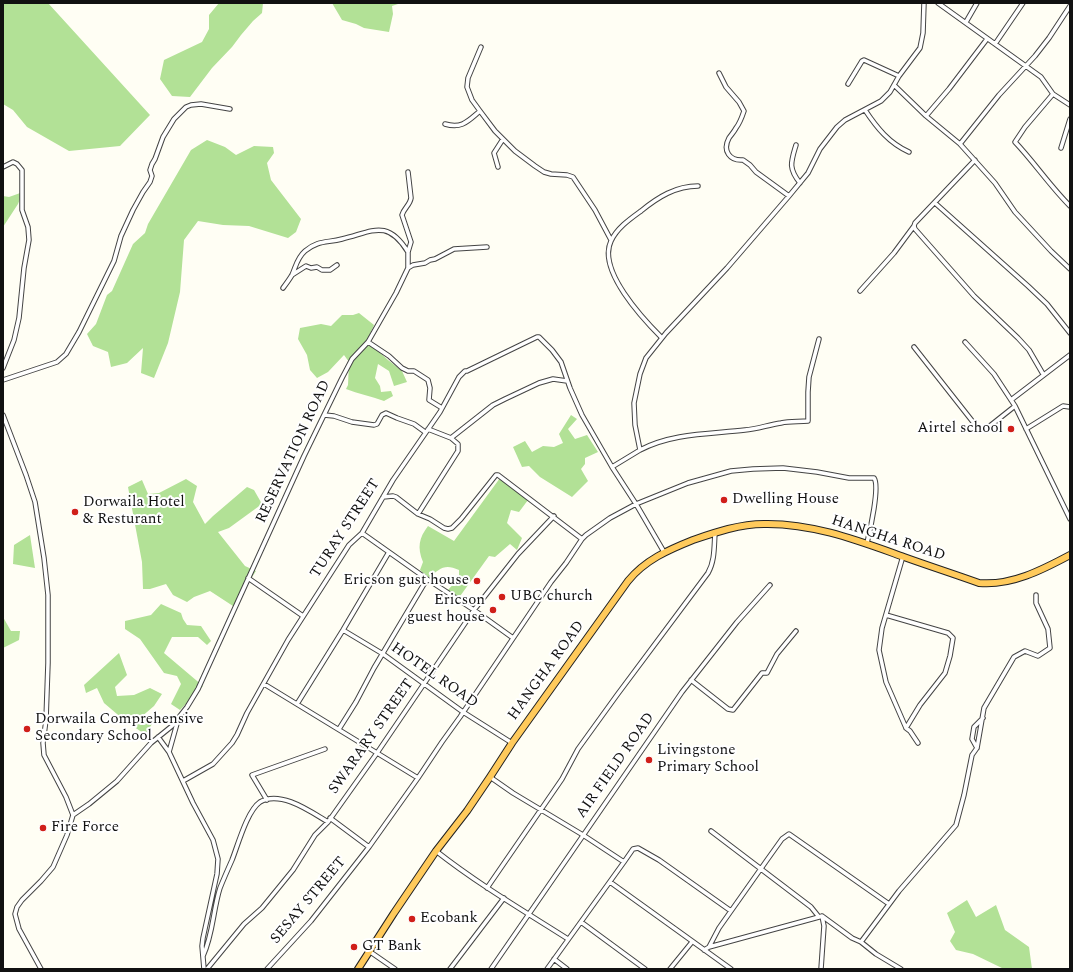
<!DOCTYPE html>
<html>
<head>
<meta charset="utf-8">
<style>
	body { margin:0 }
	#map { position:relative; width:1073px; height:972px; overflow:hidden; background:#fffef4; font-family:Spectral,serif }
	canvas { display:block }
	.frame { position:absolute; inset:0; border:4px solid #111; pointer-events:none }
</style>
</head>
<body>
<div id="map">
<canvas width="1073" height="972"></canvas>
<div class="frame"></div>
</div>
<script>
const context = document.querySelector('canvas').getContext('2d');
context.lineJoin = 'round';
function paint(path, color) { context.fillStyle = color; context.fill(path, 'evenodd'); }
function trace(path, color, width, dash) { context.strokeStyle = color; context.lineWidth = width; context.lineCap = dash ? 'butt' : 'round'; context.setLineDash(dash || []); context.stroke(path); }
function drawText(font, color, halo, rows, align = 'center') {
  context.font = font + ' Spectral,serif'; context.lineWidth = 4; context.setLineDash([]); context.textBaseline = 'middle'; context.strokeStyle = halo; context.fillStyle = color; for (const [text, x, y, turn = 0] of rows) {
    context.save(); context.translate(x, y); context.rotate((+turn || 0) * Math.PI / 180); context.textAlign = isNaN(turn) ? turn : align; if (halo) context.strokeText(text, 0, 0); context.fillText(text, 0, 0); context.restore();
  }
}
paint(new Path2D(`
	M3 3H48L150 115 120 146 69 151 27 127 13 110 3 104Z
	M219 3H263L262 13 253 21 241 35 232 47 212 68 190 97 172 96 160 79 164 60 202 42 209 29V15Z
	M332 3H401L392 6 393 14 389 32 364 28 356 24 342 20Z
	M207 140 225 147 236 155 254 146 273 147 274 153 267 163 271 180 301 219 296 232 288 238 249 226 223 225 198 221 184 240 180 292 168 343 154 378 141 373 143 348 127 363 111 367 108 352 93 346 87 334 96 324 107 295 112 291 133 244 145 233 148 224 191 150Z
	M23 192 18 204 3 227V196L9 197Z
	M359 313 374 325 367 341 388 360 402 371 407 382 394 386 389 371 378 364 375 378 380 386 381 392 391 391 393 396 384 401C371 396 358 394 346 389L348 385 349 362 344 355 328 372 317 378 310 370 307 355 298 339 300 328 321 324 331 326 342 315H353Z
	M571 415 577 419 568 429 575 439 587 435 598 452 585 458V464L581 469 588 481 572 497 540 477 529 466 522 467 513 447 525 441 532 452 543 446 554 447 563 443 559 434Z
	M500 478 528 500 519 512 511 510 507 523 522 538 517 550 510 544 495 557 489 556 458 599 447 591 459 578V570C444 563 440 569 428 578L420 570 423 562C417 547 419 538 428 526L454 541Z
	M186 479 197 486 193 502 205 524 213 516 247 487 254 490 262 504 229 528 218 532 245 566 256 571 233 606 210 591 194 597 187 602 173 595 166 584 150 589H143L142 562 128 487 142 480 148 494 159 493Z
	M30 535 35 568 13 564 14 545Z
	M161 604 181 613 183 619 187 625 201 626 211 641 207 645 198 637H172L164 653 203 686 180 710 171 704 181 684 177 676 164 673 140 639 125 629V621L151 615Z
	M3 617 11 631H20L19 640 3 648Z
	M119 653 127 675 115 687 117 696 134 695 150 688 162 694 154 706 140 718 153 722 146 735 124 720 104 703 97 688 86 693 84 685Z
	M967 900 976 917 996 905 1005 930 1029 947 1032 969H1004L973 954 956 950 950 941 955 932 947 913Z`), '#b2e196');
const minor = new Path2D(`
	M938 3 1041 77 1053 94 1070 105
	M966 22 977 3
	M995 44 1023 3
	M481 47 468 78 467 87 472 100 480 111 495 131 515 151 535 166 544 172 551 174 567 175 573 177 595 210 611 240
	M719 73 726 87 739 102 744 111C742 117 740 123 736 128 734 132 731 135 729 138 722 151 730 161 743 160L750 165 756 172 789 196
	M848 84 862 61 864 60 899 76
	M894 85 926 116 960 144 995 183 1015 212 1051 251 1070 269
	M1053 94 1025 127 1015 142C1034 162 1050 186 1070 206
	M865 110C877 128 889 143 909 152
	M926 116 949 89 987 39
	M445 124C462 129 468 121 480 111
	M960 144 999 95 1035 56 1049 38 1070 6
	M796 145C791 162 788 168 800 183
	M1061 148 1070 119
	M3 167 13 162 17 164 22 170V210L28 227 29 240 24 268 19 318 14 340 3 368
	M498 167 494 153 503 139
	M935 203 1028 286 1047 304 1070 333
	M914 226 915 229 974 296 1018 338 1029 350 1043 374
	M408 268 413 265 425 263 430 260 435 259 454 249 487 247
	M292 275 306 266 311 268 317 267 322 270H330L337 265
	M283 288C286 284 289 280 292 275 296 266 297 258 305 251 318 240 327 243 342 239 372 232 387 218 408 252
	M860 291 894 253 914 226 915 223 975 160
	M662 338C643 319 597 270 611 241 617 228 630 219 641 211 658 197 676 186 698 186
	M368 342 389 356 402 368 408 371H414L428 380 430 388 429 400 442 408
	M965 342 994 374 1015 406 1070 519
	M914 347 973 422 980 428 986 429 1015 406
	M3 380 57 362 66 354 79 332 114 261 121 236 133 210 143 192 150 182 152 176 150 170 152 164 155 159 163 137 174 119 186 107 191 105 201 104 230 109
	M1011 400 1070 355
	M3 415 26 475 35 502 44 558 48 595V663L46 720 43 743 44 755 66 797 73 815
	M324 415 334 416 352 422 374 425 377 424 382 415 386 413 397 418 414 424 425 432
	M428 429 451 438 493 405 505 399 539 383 553 379 567 381
	M1026 429 1063 406 1070 407
	M640 450C672 433 710 434 745 430 757 429 768 425 781 423 790 421 799 422 808 421V392L809 377 819 339
	M383 497 393 496 396 497 418 514 430 519 444 528 448 529 452 528 461 519 496 475H498L582 539
	M418 514 458 451V444L451 438
	M362 533 427 579 474 610 513 638
	M664 552 636 504 612 467 640 450 635 425 634 403 640 374 646 358 666 333 727 268 789 196 808 173 820 149 837 127 845 120 881 101 890 92 899 76 920 48 923 33 924 3
	M903 556 882 628 879 650 886 682 906 728 910 731 918 743
	M248 578 303 616
	M886 615 948 633 953 638 950 656 945 673 920 705 906 728
	M343 630 383 654 463 712 512 743
	M691 680 728 709 733 710 762 673H767L777 654 796 631
	M264 684 418 778
	M297 704 343 630 389 552
	M339 729 356 702 374 668 427 579
	M158 737 169 752 193 803 213 840 218 859 217 874 203 938 202 946 204 969
	M977 748 972 739 974 727 983 718
	M169 752 178 720
	M490 777 513 793 583 835 624 862
	M183 781 213 764 232 743 237 735 247 713 288 640 349 545 362 533 393 480 440 412 459 377 465 371H467L537 337H539L552 350 561 362 570 388 582 415 612 467
	M267 800 252 775 325 749
	M330 818 369 847
	M711 831 811 907 819 917 822 916 852 938 861 942 876 954 901 969
	M436 851C478 884 524 911 568 939
	M610 882 731 969
	M487 888 562 779 578 749 617 695 708 573C715 561 714 546 715 533
	M581 922 645 969
	M861 942 899 891 956 825 964 795 972 755 977 748 984 708 1014 657 1025 651 1038 656 1050 648 1048 629 1036 603V595
	M709 947 819 917
	M704 950 709 947 719 928 767 860 782 839 789 834 889 904
	M369 951 395 969
	M203 956C213 935 213 910 220 888 224 878 228 869 232 860 238 845 247 811 260 802 281 790 311 812 328 822
	M554 959 567 969
	M41 969 19 929 15 914 17 907 22 900 41 881 53 867 67 835 73 815 89 804 117 781 151 743 172 726 187 707 198 689 304 456 342 378 352 359 368 342 396 293 408 268V252L411 242 402 215C404 208 410 205 411 198L408 172
	M207 969 244 924 262 908 280 886 293 870 315 835 328 822 377 753 474 610 518 554 554 516
	M267 969 311 921 369 847 418 778 442 742 460 717 551 582 566 563 582 539 586 535 610 518 636 504 688 483 731 471 753 469 783 468 817 472 849 478H874C880 486 870 531 867 543
	M450 969 504 898
	M491 969 682 692 737 622 770 585
	M547 969 624 862 633 849 638 848 659 860 731 911
	M670 969 692 942
	M821 969 824 926 822 916`);
const trunk = new Path2D(`
	M358 969 394 913 436 851 467 811 490 777 512 743 628 581C645 560 668 550 693 540 716 532 740 524 764 524 813 523 859 541 904 557 929 566 954 574 979 583 1011 586 1042 570 1070 555`);
trace(minor, '#444', 5.5);
trace(trunk, '#222', 8);
trace(minor, '#fff', 3.5);
trace(trunk, '#ffca5b', 6);
for (const [x, y, r, color] of [
	[1011,429,4,"#d01f19"],
	[724,500,4,"#d01f19"],
	[75,512,4,"#d01f19"],
	[477,581,4,"#d01f19"],
	[502,597,4,"#d01f19"],
	[493,610,4,"#d01f19"],
	[27,729,4,"#d01f19"],
	[649,760,4,"#d01f19"],
	[43,828,4,"#d01f19"],
	[412,919,4,"#d01f19"],
	[354,947,4,"#d01f19"]
]) { const dot = new Path2D(); dot.arc(x, y, r, 0, 2 * Math.PI); context.fillStyle = color; context.fill(dot); trace(dot, '#fff', 1.5); }
drawText('15px', '#111', '#fff', [
	["Airtel school",1003,429,"right"],
	["Dwelling House",732,500],
	["Dorwaila Hotel",83,503],
	["& Resturant",83,520],
	["Ericson gust house",469,581,"right"],
	["UBC church",510,597],
	["Ericson",485,601,"right"],
	["guest house",485,618,"right"],
	["Dorwaila Comprehensive",35,720],
	["Secondary School",35,737],
	["Livingstone",657,751],
	["Primary School",657,768],
	["Fire Force",51,828],
	["Ecobank",420,919],
	["GT Bank",362,947]
], 'left');
drawText('15px', '#111', '#fff', [
	["RESERVATION ROAD",294,452,-65],
	["TURAY STREET",346,529,-57],
	["HANGHA ROAD",888,539,18],
	["HANGHA ROAD",547,671,-54],
	["HOTEL ROAD",434,676,35],
	["SWARARY STREET",372,737,-55],
	["AIR FIELD ROAD",616,766,-55],
	["SESAY STREET",309,901,-50]
]);
</script>
</body>
</html>
